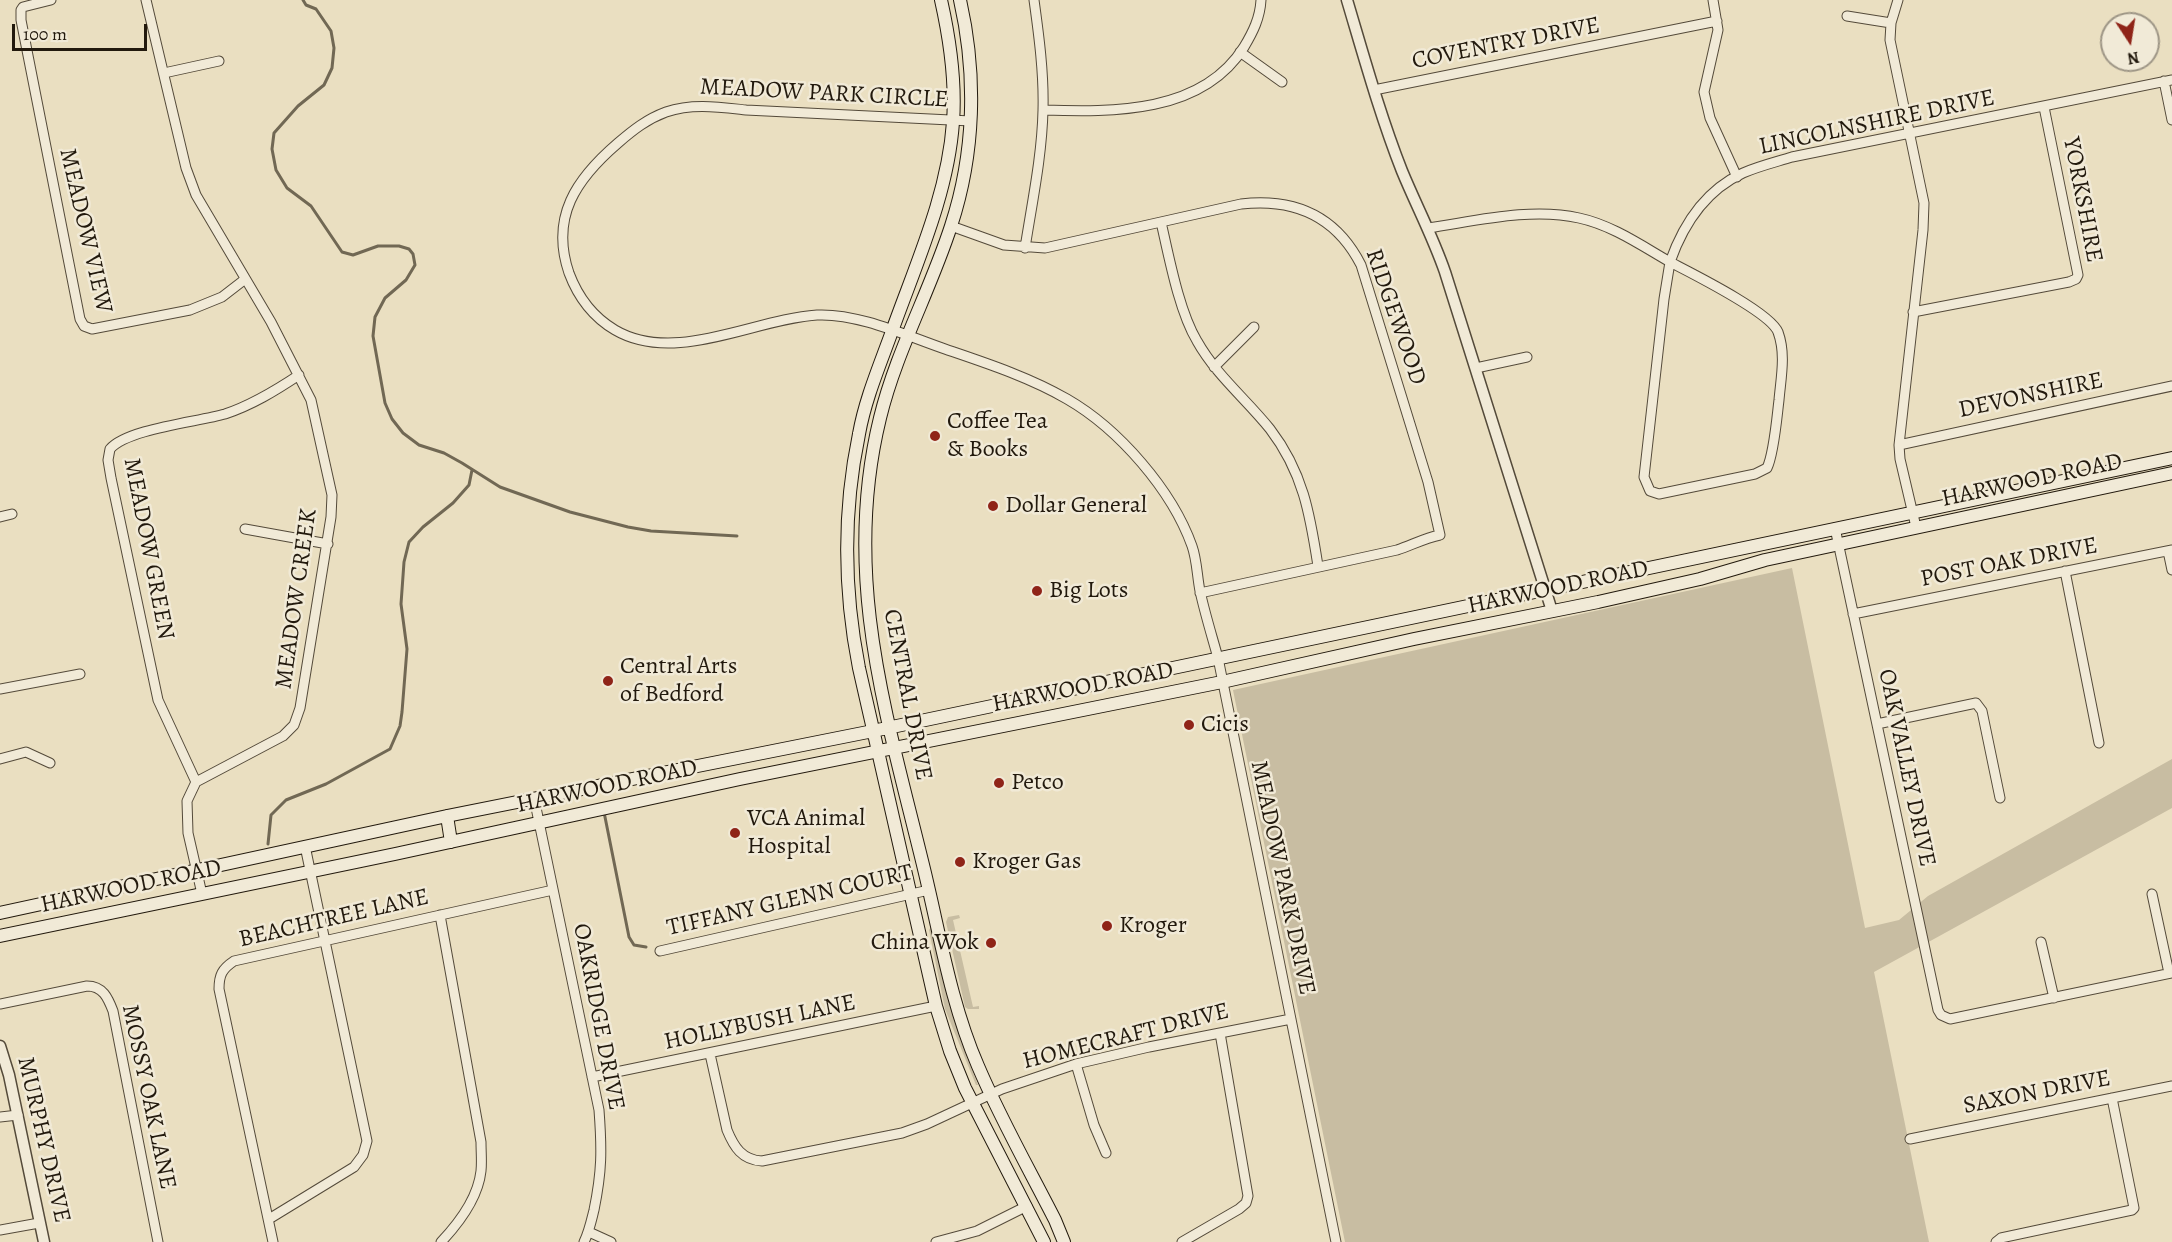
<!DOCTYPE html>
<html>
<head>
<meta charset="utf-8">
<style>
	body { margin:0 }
	#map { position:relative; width:2172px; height:1242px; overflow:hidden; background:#eadfc1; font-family:Alegreya,serif }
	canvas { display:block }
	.north { position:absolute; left:2100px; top:12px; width:60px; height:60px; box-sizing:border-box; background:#f1ead7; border:2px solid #9e9686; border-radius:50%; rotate:168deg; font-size:16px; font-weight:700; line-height:24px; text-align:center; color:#22190d }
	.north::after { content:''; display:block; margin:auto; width:21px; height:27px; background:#8f2418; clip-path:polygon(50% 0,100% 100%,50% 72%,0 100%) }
	.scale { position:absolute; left:12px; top:24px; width:135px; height:27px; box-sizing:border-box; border:3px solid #22190d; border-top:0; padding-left:8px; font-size:18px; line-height:21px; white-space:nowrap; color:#22190d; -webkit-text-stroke:4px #f1ead7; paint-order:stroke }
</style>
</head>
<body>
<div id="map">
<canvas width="2172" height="1242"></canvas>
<div class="north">N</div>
<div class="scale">100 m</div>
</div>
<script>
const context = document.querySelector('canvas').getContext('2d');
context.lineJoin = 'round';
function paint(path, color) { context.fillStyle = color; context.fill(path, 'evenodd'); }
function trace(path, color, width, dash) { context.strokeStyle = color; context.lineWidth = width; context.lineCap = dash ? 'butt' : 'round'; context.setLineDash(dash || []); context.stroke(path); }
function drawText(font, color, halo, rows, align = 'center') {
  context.font = font + ' Alegreya,serif'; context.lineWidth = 5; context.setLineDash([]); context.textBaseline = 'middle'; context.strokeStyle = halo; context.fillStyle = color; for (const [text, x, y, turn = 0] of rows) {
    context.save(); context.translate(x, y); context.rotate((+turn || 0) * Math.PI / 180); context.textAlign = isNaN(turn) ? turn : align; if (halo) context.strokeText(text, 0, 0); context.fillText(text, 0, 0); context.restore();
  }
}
paint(new Path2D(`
	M1792 568 1865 928 1899 920 1928 896 2172 759V808L1874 972 1929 1242H1345L1233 690Z
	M959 915 960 918 953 920 973 1007 979 1006V1009H968L965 1007 946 922 948 917Z
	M931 927 933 928 959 1036 978 1085H976L945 1009 929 930Z`), '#c8bda2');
trace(new Path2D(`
	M303 0 306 5 316 9 331 31 334 48 332 68 324 85 298 106 274 133 272 149 276 170 287 188 311 206 342 252 353 255 378 246H399L409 249 413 254 415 265 406 280 385 298 375 317 373 336 385 403 392 419 403 433 419 445 444 453 462 463 500 487 570 512 628 527 651 531 737 536
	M604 812 629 937 634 945 646 947
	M268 844 271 815 286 800 326 784 390 749 400 726 402 712 407 649 401 604 404 562 409 542 423 527 453 503 469 485 472 470`), '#716854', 3);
const minor = new Path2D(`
	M51 0 23 7 21 10V20L80 319 84 326 92 329 190 310 222 297 244 280
	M146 0 186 168 196 195 271 322 311 400 332 495 331 517 300 708 294 725 283 736 196 782 187 801 188 833 202 894
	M1713 0 1718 30 1704 92 1710 118 1737 177
	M1898 0 1891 23 1890 40 1924 203 1923 230 1899 445 1900 459 1916 527
	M1847 16 1891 23
	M1240 52 1282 82
	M164 73 219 61
	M2164 81 2172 120
	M1374 90 1717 21
	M1043 110C1113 112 1202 114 1244 47 1253 32 1260 18 1261 0
	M971 121 746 110C719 107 692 103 666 112 647 119 633 130 618 143 576 179 550 217 569 273 578 297 593 317 615 330 675 365 754 319 817 315 858 313 907 336 945 349 986 363 1029 377 1067 399 1119 429 1172 490 1192 546 1197 560 1197 576 1200 591 1205 614 1212 636 1218 658L1336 1242
	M1161 222C1169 257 1179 311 1197 341 1216 375 1246 399 1270 429 1303 472 1310 514 1318 566
	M951 226 1004 245 1045 248 1241 204C1294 198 1336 216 1361 265L1428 482 1440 535C1425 538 1412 545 1397 550L1200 593
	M1428 228C1476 221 1531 207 1579 218 1612 225 1642 246 1670 262 1683 225 1706 190 1743 173 1759 166 1776 162 1792 157L2172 80
	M1025 248C1032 203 1042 156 1043 110 1044 74 1039 36 1034 0
	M1670 262C1691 273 1770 312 1778 332 1786 354 1781 377 1779 400 1777 416 1774 454 1767 468L1755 474 1659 494 1650 491 1644 477 1664 299Z
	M1913 312 2069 282 2076 279 2078 275 2044 107
	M1214 367 1254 327
	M1476 368 1527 357
	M1899 445 2172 386
	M0 517 12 514
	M1835 528 1938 1010 1941 1015 1950 1019 2172 973
	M245 529 328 544
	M2168 551 2172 570
	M2065 571 2099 743
	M1853 614 2172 550
	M0 689 80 674
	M1877 724 1976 703 1982 711 2000 798
	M0 759 26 752 50 763
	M196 782 158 700 111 478 108 460 110 449C127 429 197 422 225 414 252 405 275 391 299 375
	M534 798 599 1110C602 1150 602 1171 594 1210 591 1222 589 1232 584 1242
	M2152 894 2169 973
	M440 915 481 1142C481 1152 482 1162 481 1171 478 1198 459 1223 441 1242
	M2041 942 2054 998
	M660 951 929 890
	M0 1004 87 986C103 986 108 998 113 1011L158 1242
	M710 1054 727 1130C734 1147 742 1160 762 1161L902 1133 927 1124 1002 1089 1076 1064 1149 1047 1291 1019
	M1076 1064 1094 1125 1106 1153
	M592 1077 936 1006
	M0 1117 18 1115
	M1910 1139 2172 1086
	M269 1219 354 1167 363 1155 367 1141 305 846
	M0 1230 39 1223
	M589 1232 611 1242
	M273 1242 219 989C219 975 222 969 234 961L553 890
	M936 1242 977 1231 1027 1206
	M1182 1242 1239 1209 1246 1203 1248 1196 1220 1033
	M1996 1242 2001 1238 2132 1210 2134 1208 2112 1098`);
const tertiary = new Path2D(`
	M1347 0C1364 57 1380 115 1402 171 1416 205 1433 237 1445 272L1552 611
	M0 1046 9 1075 44 1242`);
const secondary = new Path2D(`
	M941 0C950 40 956 81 953 122 948 195 915 266 891 334 879 367 865 400 859 434 843 511 844 592 859 668L936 1006 950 1051 965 1088 1044 1242
	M960 0C977 75 975 153 951 226 930 291 896 352 880 418 841 577 887 716 924 869 940 935 951 1004 978 1066 1000 1118 1029 1169 1055 1220L1064 1242
	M447 816 451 842
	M0 913 447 816 873 731 2172 458
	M0 936 395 854 740 779 1222 682 1414 639 1598 602 1700 579 1765 560 2172 473`);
trace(minor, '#544a3a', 11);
trace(tertiary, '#544a3a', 13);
trace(secondary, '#22190d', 14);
trace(minor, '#f1ead7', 9);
trace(tertiary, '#f1ead7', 10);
trace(secondary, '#f1ead7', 12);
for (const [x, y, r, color] of [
	[935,436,6,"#8f2418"],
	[993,506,6,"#8f2418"],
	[1037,591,6,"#8f2418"],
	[608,681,6,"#8f2418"],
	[1189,725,6,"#8f2418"],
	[999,783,6,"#8f2418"],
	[735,833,6,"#8f2418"],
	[960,862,6,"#8f2418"],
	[1107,926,6,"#8f2418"],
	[991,943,6,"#8f2418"]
]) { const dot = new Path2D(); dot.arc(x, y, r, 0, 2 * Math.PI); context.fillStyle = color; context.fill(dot); trace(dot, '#f1ead7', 2); }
drawText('24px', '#22190d', '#f1ead7', [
	["COVENTRY DRIVE",1506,44,-11],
	["MEADOW PARK CIRCLE",824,94,3],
	["LINCOLNSHIRE DRIVE",1877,123,-12],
	["YORKSHIRE",2082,200,79],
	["MEADOW VIEW",85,231,77],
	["RIDGEWOOD",1395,317,71],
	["DEVONSHIRE",2031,396,-12],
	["HARWOOD ROAD",2032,481,-12],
	["MEADOW GREEN",148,549,79],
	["POST OAK DRIVE",2009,563,-11],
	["HARWOOD ROAD",1558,588,-12],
	["MEADOW CREEK",297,599,-82],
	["HARWOOD ROAD",1083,688,-11],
	["CENTRAL DRIVE",907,695,79],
	["OAK VALLEY DRIVE",1906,768,78],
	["HARWOOD ROAD",607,787,-12],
	["MEADOW PARK DRIVE",1282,878,78],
	["HARWOOD ROAD",131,887,-12],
	["TIFFANY GLENN COURT",790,901,-13],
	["BEACHTREE LANE",334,919,-13],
	["OAKRIDGE DRIVE",598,1017,79],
	["HOLLYBUSH LANE",760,1023,-12],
	["HOMECRAFT DRIVE",1126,1037,-14],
	["SAXON DRIVE",2037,1093,-11],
	["MOSSY OAK LANE",148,1097,78],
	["MURPHY DRIVE",43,1140,77]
]);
drawText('24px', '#22190d', '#f1ead7', [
	["Coffee Tea",947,422],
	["& Books",947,450],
	["Dollar General",1005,506],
	["Big Lots",1049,591],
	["Central Arts",620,667],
	["of Bedford",620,695],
	["Cicis",1201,725],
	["Petco",1011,783],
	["VCA Animal",747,819],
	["Hospital",747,847],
	["Kroger Gas",972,862],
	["Kroger",1119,926],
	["China Wok",979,943,"right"]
], 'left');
</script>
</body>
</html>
